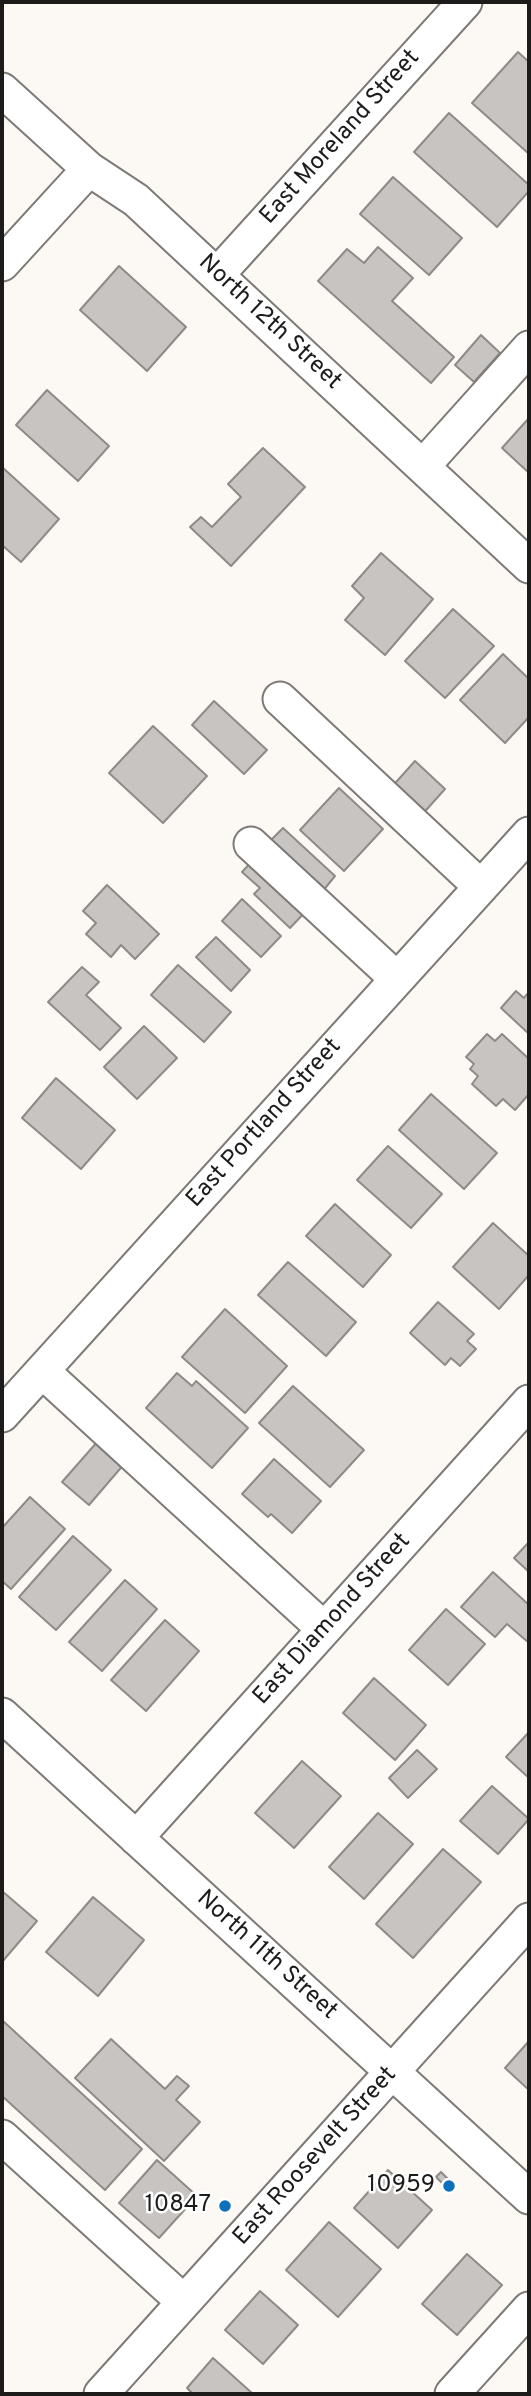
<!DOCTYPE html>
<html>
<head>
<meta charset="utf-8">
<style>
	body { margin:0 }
	#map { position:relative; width:531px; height:2396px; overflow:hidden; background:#fcf9f5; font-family:Overpass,sans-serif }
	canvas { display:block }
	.frame { position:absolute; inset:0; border:4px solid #1d1c1b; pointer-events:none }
</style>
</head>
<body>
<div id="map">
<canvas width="531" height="2396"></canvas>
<div class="frame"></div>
</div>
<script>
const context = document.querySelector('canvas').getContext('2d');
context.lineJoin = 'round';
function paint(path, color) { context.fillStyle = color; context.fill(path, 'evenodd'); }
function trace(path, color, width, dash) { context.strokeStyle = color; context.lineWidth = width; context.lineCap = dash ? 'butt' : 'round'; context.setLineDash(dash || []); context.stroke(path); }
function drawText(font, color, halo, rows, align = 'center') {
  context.font = font + ' Overpass,sans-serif'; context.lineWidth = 5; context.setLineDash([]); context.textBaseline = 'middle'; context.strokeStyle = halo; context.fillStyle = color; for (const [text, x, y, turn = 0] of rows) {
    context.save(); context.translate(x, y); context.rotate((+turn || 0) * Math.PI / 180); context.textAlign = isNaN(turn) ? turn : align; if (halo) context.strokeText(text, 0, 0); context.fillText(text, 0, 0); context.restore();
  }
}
const building = new Path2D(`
	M518 52 529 62V154L472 103Z
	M449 113 529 185V191L497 227 414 152Z
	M393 177 462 238 429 275 360 214Z
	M378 247 413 278 392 301 454 357 431 383 318 281 347 249 364 263Z
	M119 266 186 327 147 371 80 310Z
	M481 335 500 353 474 382 455 365Z
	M47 390 109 446 78 481 16 425Z
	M529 418V473L502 448Z
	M263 448 305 487 231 566 190 527 201 517 212 527 241 497 228 484Z
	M2 467 59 519 21 562 2 545Z
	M381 553 433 599 385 655 345 620 364 598 352 586Z
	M453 609 494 646 445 698 405 661Z
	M503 654 529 679V717L505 743 460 700Z
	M214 701 267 750 244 774 192 725Z
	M153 726 207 776 163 823 109 773Z
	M415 761 445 789 419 818 389 790Z
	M339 788 383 829 344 871 300 830Z
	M283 828 335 876 318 897 271 840Z
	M255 858 309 908 290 928 254 894 260 888 242 872Z
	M107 885 159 934 135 959 121 945 111 957 86 934 96 923 83 911Z
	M242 899 281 936 261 957 222 921Z
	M216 937 250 970 231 991 196 957Z
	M178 965 231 1012 204 1042 151 995Z
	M82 967 99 982 86 995 121 1028 100 1050 48 1002Z
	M516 991 524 998 527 994 529 996V1034L501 1008Z
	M144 1026 177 1058 137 1099 104 1067Z
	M487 1034 495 1041 502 1034 529 1059V1094L515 1110 503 1099 496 1106 472 1084 478 1076 470 1069 474 1064 466 1057Z
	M56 1078 115 1130 81 1169 22 1118Z
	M431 1094 497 1153 464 1189 399 1130Z
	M388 1146 442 1194 411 1228 357 1180Z
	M335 1204 391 1255 363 1287 306 1236Z
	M493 1223 529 1256V1275L499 1309 453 1267Z
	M288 1262 356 1322 326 1356 258 1295Z
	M438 1302 474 1334 467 1341 476 1349 460 1366 451 1358 445 1365 410 1333Z
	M225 1309 287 1366 245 1413 182 1357Z
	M177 1373 192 1386 196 1381 248 1428 212 1468 146 1408Z
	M293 1386 364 1450 330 1487 259 1423Z
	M98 1441 125 1463 89 1505 62 1482Z
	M274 1459 321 1501 292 1533 271 1514 268 1517 242 1494Z
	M30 1497 65 1529 11 1589 2 1581V1528Z
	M73 1536 111 1570 56 1630 19 1597Z
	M529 1542V1572L514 1558Z
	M493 1572 529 1605V1643L507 1624 495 1637 461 1607Z
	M125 1580 157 1609 102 1671 69 1642Z
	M446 1609 485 1644 448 1685 409 1650Z
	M165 1620 199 1651 146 1711 111 1680Z
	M374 1678 426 1725 395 1760 343 1713Z
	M529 1732V1778L506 1757Z
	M417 1750 437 1769 408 1798 389 1778Z
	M302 1761 341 1796 294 1848 255 1813Z
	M492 1786 529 1819 498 1854 460 1821Z
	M378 1813 413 1844 364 1899 329 1867Z
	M443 1849 481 1882 413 1958 376 1924Z
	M2 1891 37 1921 2 1962Z
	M93 1897 144 1940 98 1996 46 1952Z
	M2 2020 142 2149 105 2190 2 2096Z
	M111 2039 165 2089 177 2076 189 2086 176 2100 200 2122 164 2161 75 2078Z
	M529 2041V2090L505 2068Z
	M157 2160 197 2196 159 2238 119 2203Z
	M388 2170 432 2210 398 2248 354 2208Z
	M441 2172 454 2185 449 2190 436 2177Z
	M329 2222 381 2269 338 2317 286 2270Z
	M467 2254 502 2285 457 2335 422 2304Z
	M260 2291 298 2325 263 2364 225 2330Z
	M213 2358 253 2394H193L187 2388Z`);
paint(building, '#c8c4c1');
trace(building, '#8e8b87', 2);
const minor = new Path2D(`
	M2 90 89 169 136 200 529 566
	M2 264 89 169
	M217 275 465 2
	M423 466 529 348
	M280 699 481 887
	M251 844 397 979
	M42 1371 324 1629
	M2 1415 529 834
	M2 1715 529 2197
	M136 1838 529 1402
	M2 2137 184 2302
	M101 2394 529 1920
	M452 2394 529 2309`);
trace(minor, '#7d7a77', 37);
trace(minor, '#fff', 33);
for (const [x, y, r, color] of [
	[449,2186,7,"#0b6fbb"],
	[225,2206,7,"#0b6fbb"]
]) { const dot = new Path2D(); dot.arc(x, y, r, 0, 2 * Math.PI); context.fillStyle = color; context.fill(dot); trace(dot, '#fff', 2.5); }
drawText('24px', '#1d1c1b', '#fff', [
	["East Moreland Street",341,138,-48],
	["North 12th Street",269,323,43],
	["East Portland Street",265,1124,-48],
	["East Diamond Street",333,1620,-48],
	["North 11th Street",266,1956,42],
	["East Roosevelt Street",316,2157,-48]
]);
drawText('24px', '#1d1c1b', '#fff', [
	["10959",435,2186],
	["10847",211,2206]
], 'right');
</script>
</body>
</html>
